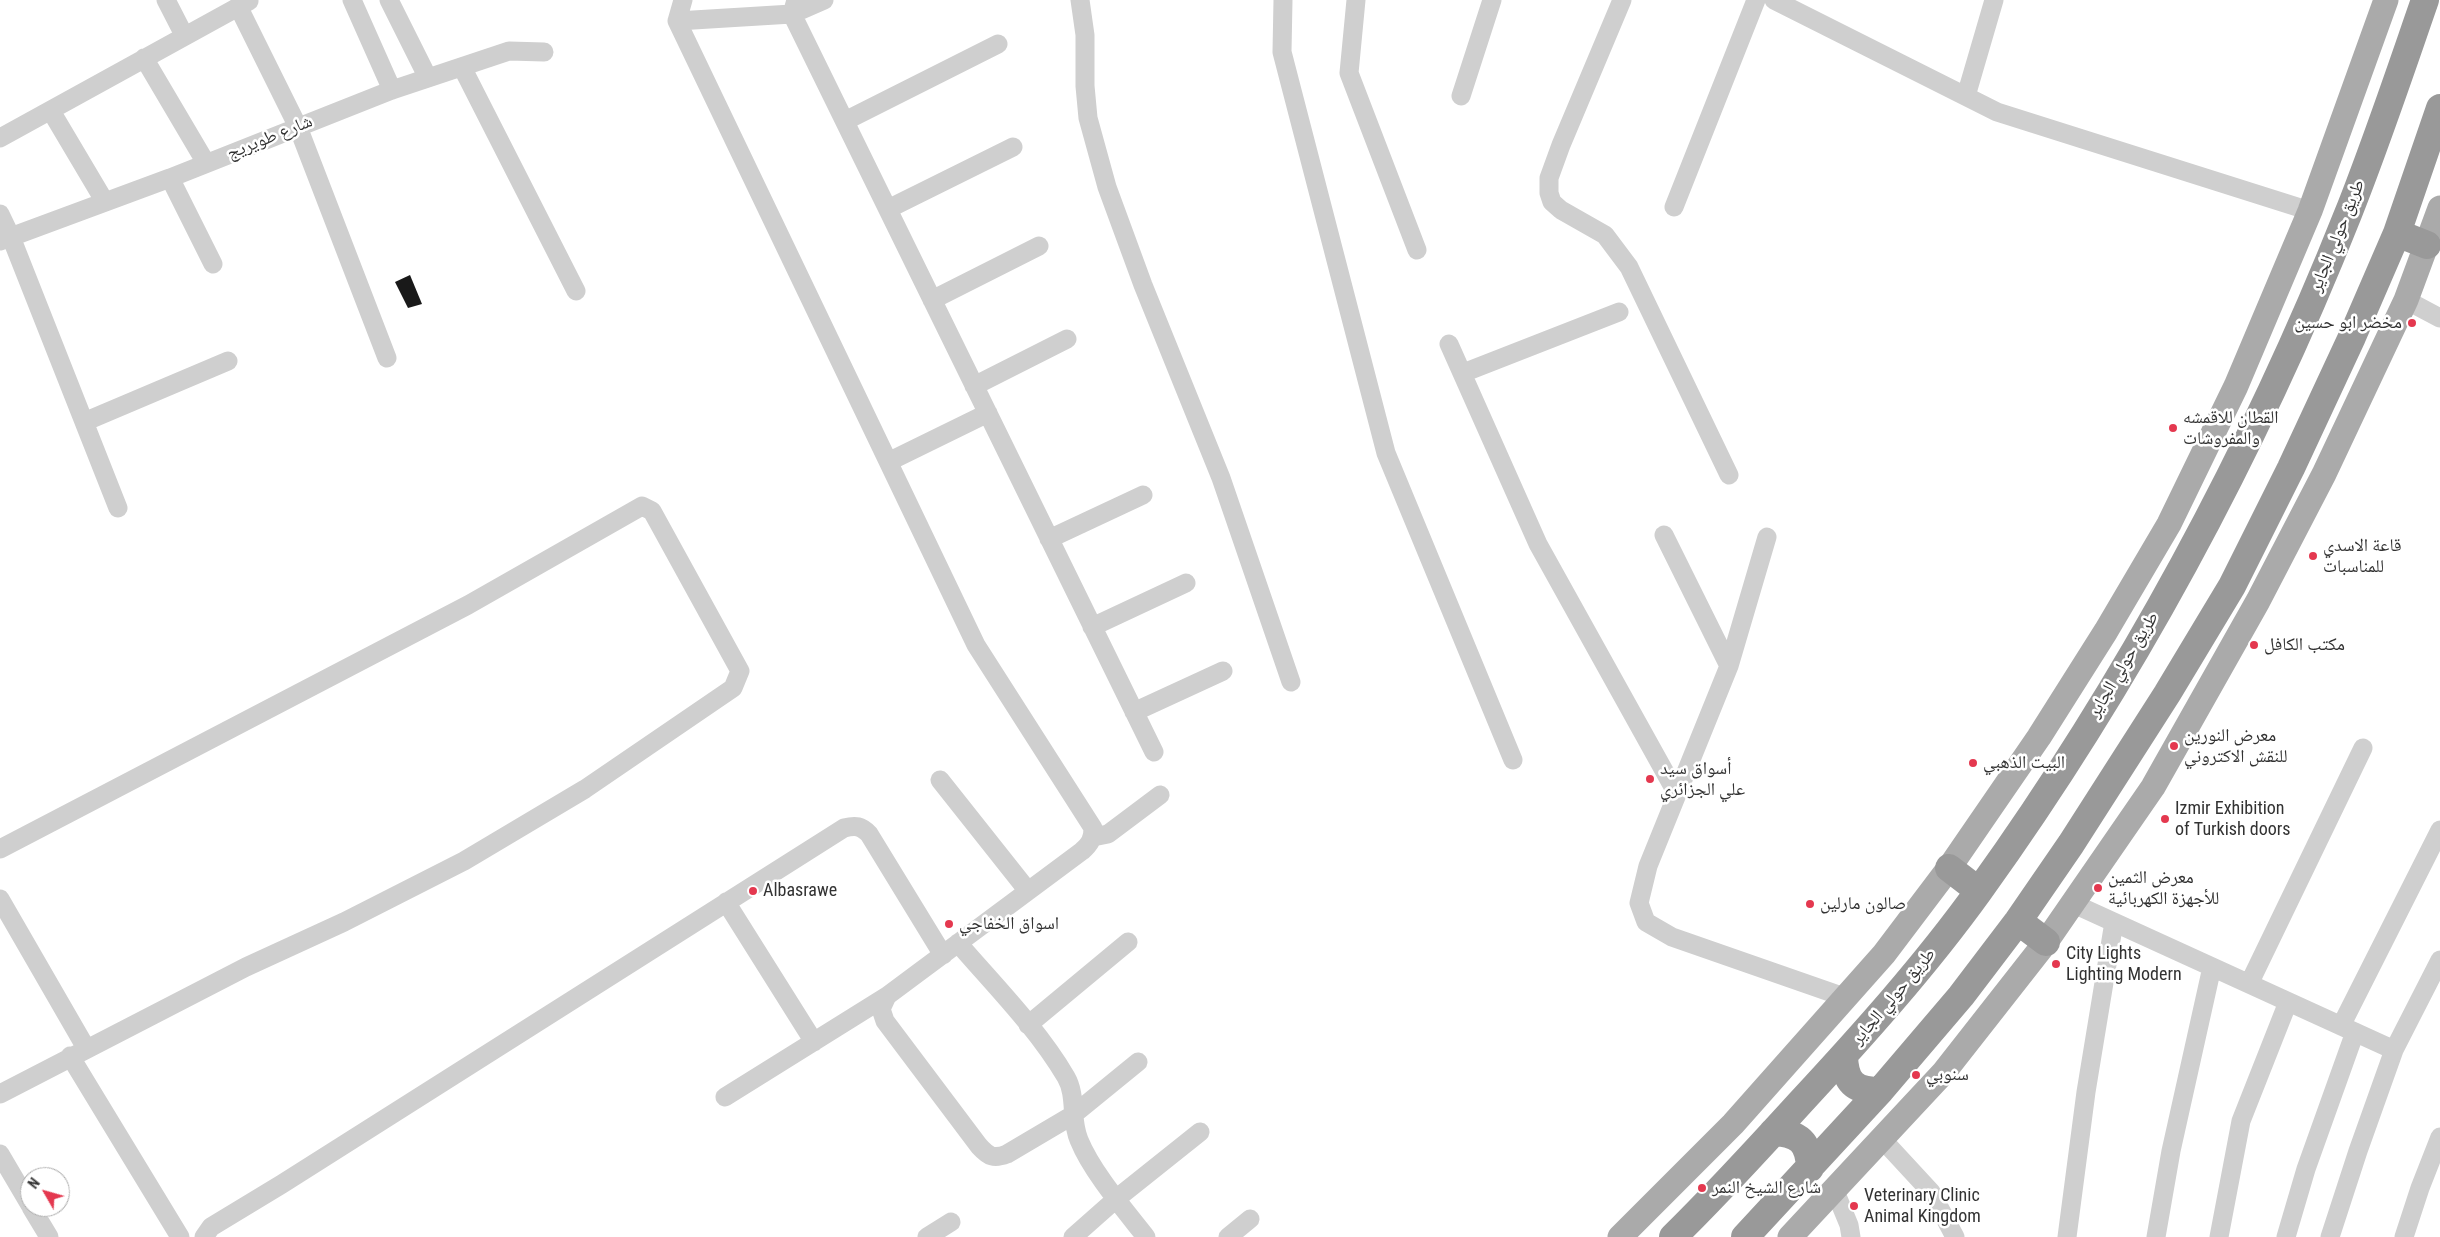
<!DOCTYPE html>
<html>
<head>
<meta charset="utf-8">
<style>
	body { margin:0 }
	#map { position:relative; width:2440px; height:1237px; overflow:hidden; background:#fff; font-family:"Roboto Condensed",sans-serif }
	canvas { display:block }
	.north { position:absolute; left:20px; top:1167px; width:50px; height:50px; box-sizing:border-box; background:#fff; border:1px solid #adadad; border-radius:50%; rotate:308deg; font-size:14px; font-weight:700; line-height:20px; text-align:center; color:#323232 }
	.north::after { content:''; display:block; margin:auto; width:18px; height:22px; background:#e4384f; clip-path:polygon(50% 0,100% 100%,50% 72%,0 100%) }
</style>
</head>
<body>
<div id="map">
<canvas width="2440" height="1237"></canvas>
<div class="north">N</div>
</div>
<script>
const context = document.querySelector('canvas').getContext('2d');
context.lineJoin = 'round';
function paint(path, color) { context.fillStyle = color; context.fill(path, 'evenodd'); }
function trace(path, color, width, dash) { context.strokeStyle = color; context.lineWidth = width; context.lineCap = dash ? 'butt' : 'round'; context.setLineDash(dash || []); context.stroke(path); }
function drawText(font, color, halo, rows, align = 'center') {
  context.font = font + ' "Roboto Condensed","Noto Naskh Arabic",sans-serif'; context.lineWidth = 5; context.setLineDash([]); context.textBaseline = 'middle'; context.strokeStyle = halo; context.fillStyle = color; for (const [text, x, y, turn = 0] of rows) {
    context.save(); context.translate(x, y); context.rotate((+turn || 0) * Math.PI / 180); context.textAlign = isNaN(turn) ? turn : align; if (halo) context.strokeText(text, 0, 0); context.fillText(text, 0, 0); context.restore();
  }
}
paint(new Path2D(`
	M410 275 422 304 408 308 395 282Z`), '#191919');
trace(new Path2D(`
	M166 0 184 35
	M352 0 392 90
	M389 0 428 78
	M683 0 677 21 976 645 1093 828C1093 839 1090 844 1082 851L887 996 881 1009 885 1021 979 1146C989 1157 994 1159 1007 1154L1073 1115 1138 1062
	M796 0 792 14 1154 752
	M1080 0 1085 35V86L1088 118 1107 187 1143 285 1221 478 1291 682
	M1283 0 1282 52 1386 453 1513 760
	M1356 0 1349 73 1417 250
	M1622 0 1561 145 1549 178V193L1552 202 1561 210 1605 235 1629 267 1729 475
	M1774 0 1997 112 2310 211
	M238 6 298 127 387 358
	M677 21 792 14 824 0
	M144 58 206 163
	M462 67 576 291
	M1461 96 1492 0
	M1966 96 1994 0
	M51 111 105 202
	M845 121 998 44
	M0 138 249 1
	M170 178 213 264
	M1674 207 1756 0
	M888 209 1013 147
	M0 214 11 237 118 508
	M0 241 170 178 392 90 509 51 544 52
	M932 300 1039 246
	M2406 300 2440 318
	M1449 344 1538 544 1677 794
	M1463 373 1619 312
	M974 386 1067 339
	M84 422 228 361
	M890 461 988 413
	M1664 535 1729 666
	M1767 537 1729 666 1648 866 1639 903 1646 922 1672 937 1847 998
	M1049 539 1143 495
	M1092 627 1186 583
	M1134 712 1223 671
	M940 780 1028 891
	M1093 837 1108 834 1160 795
	M0 849 468 605 642 506 652 511 740 671 733 688 585 789 464 861 344 922 246 967 0 1094
	M0 899 86 1048
	M726 902 814 1042
	M2074 904 2394 1050
	M958 943C995 986 1037 1028 1066 1077 1077 1096 1070 1119 1079 1140 1092 1172 1124 1209 1146 1237
	M2249 984 2363 748
	M1028 1025 1128 942
	M2341 1026 2440 830
	M70 1056 180 1237
	M725 1097 887 996
	M1882 1139 1931 1192 1955 1237
	M0 1154 30 1205
	M1835 1191 1849 1225 1851 1237
	M31 1207 49 1237
	M204 1237 211 1227 282 1184 844 828C856 825 861 826 869 834L943 955
	M927 1237 951 1222
	M1073 1237 1116 1199 1200 1132
	M1228 1237 1250 1219
	M2067 1237 2086 1092 2114 922
	M2156 1237 2171 1151 2212 967
	M2219 1237 2241 1121 2288 1002
	M2286 1237 2306 1169 2355 1032
	M2330 1237 2358 1151 2394 1050 2440 960
	M2404 1237 2420 1188 2440 1137`), '#cfcfcf', 19);
trace(new Path2D(`
	M1620 1237 1733 1124 1884 954 1949 868 2039 737 2106 631 2169 524 2236 386 2310 211 2386 0
	M1790 1237 1944 1072 2046 942 2153 787 2258 601 2324 474 2406 300 2440 208`), '#aaa', 25);
trace(new Path2D(`
	M2397 233 2427 245
	M1949 868 1979 891
	M2018 921 2046 942
	M1844 1056C1845 1082 1854 1091 1880 1091
	M1773 1132C1799 1133 1809 1142 1810 1168
	M1673 1237C1717 1194 1758 1149 1799 1104 1862 1036 1925 966 1979 891 2128 684 2254 451 2348 214 2376 144 2400 72 2425 0
	M1745 1237 1880 1091 1961 996 2018 921 2071 844 2167 694 2232 586 2291 468 2352 337 2397 233 2440 108`), '#999', 28);
for (const [x, y, r, color] of [
	[2412,323,5,"#e4384f"],
	[2173,428,5,"#e4384f"],
	[2313,556,5,"#e4384f"],
	[2254,645,5,"#e4384f"],
	[2174,746,5,"#e4384f"],
	[1973,763,5,"#e4384f"],
	[1650,779,5,"#e4384f"],
	[2165,819,5,"#e4384f"],
	[2098,888,5,"#e4384f"],
	[753,891,5,"#e4384f"],
	[1810,904,5,"#e4384f"],
	[949,924,5,"#e4384f"],
	[2056,964,5,"#e4384f"],
	[1916,1075,5,"#e4384f"],
	[1702,1188,5,"#e4384f"],
	[1854,1206,5,"#e4384f"]
]) { const dot = new Path2D(); dot.arc(x, y, r, 0, 2 * Math.PI); context.fillStyle = color; context.fill(dot); trace(dot, '#fff', 2); }
drawText('18px', '#323232', '#fff', [
	["شارع طويريج",270,138,-22],
	["طريق حولي الجاير",2338,236,-68],
	["طريق حولي الجاير",2124,665,-59],
	["طريق حولي الجاير",1894,997,-50]
]);
drawText('18px', '#323232', '#fff', [
	["مخضر ابو حسين",2402,323,"right"],
	["القطان للاقمشه",2183,418],
	["والمفروشات",2183,439],
	["قاعة الاسدي",2323,546],
	["للمناسبات",2323,567],
	["مكتب الكافل",2264,645],
	["معرض النورين",2184,736],
	["للنقش الاكتروني",2184,757],
	["البيت الذهبي",1983,763],
	["أسواق سيد",1660,769],
	["علي الجزائري",1660,790],
	["Izmir Exhibition",2175,809],
	["of Turkish doors",2175,830],
	["معرض الثمين",2108,878],
	["للأجهزة الكهربائية",2108,899],
	["Albasrawe",763,891],
	["صالون مارلين",1820,904],
	["اسواق الخفاجي",959,924],
	["City Lights",2066,954],
	["Lighting Modern",2066,975],
	["سنوبي",1926,1075],
	["شارع الشيخ النمر",1712,1188],
	["Veterinary Clinic",1864,1196],
	["Animal Kingdom",1864,1217]
], 'left');
</script>
</body>
</html>
